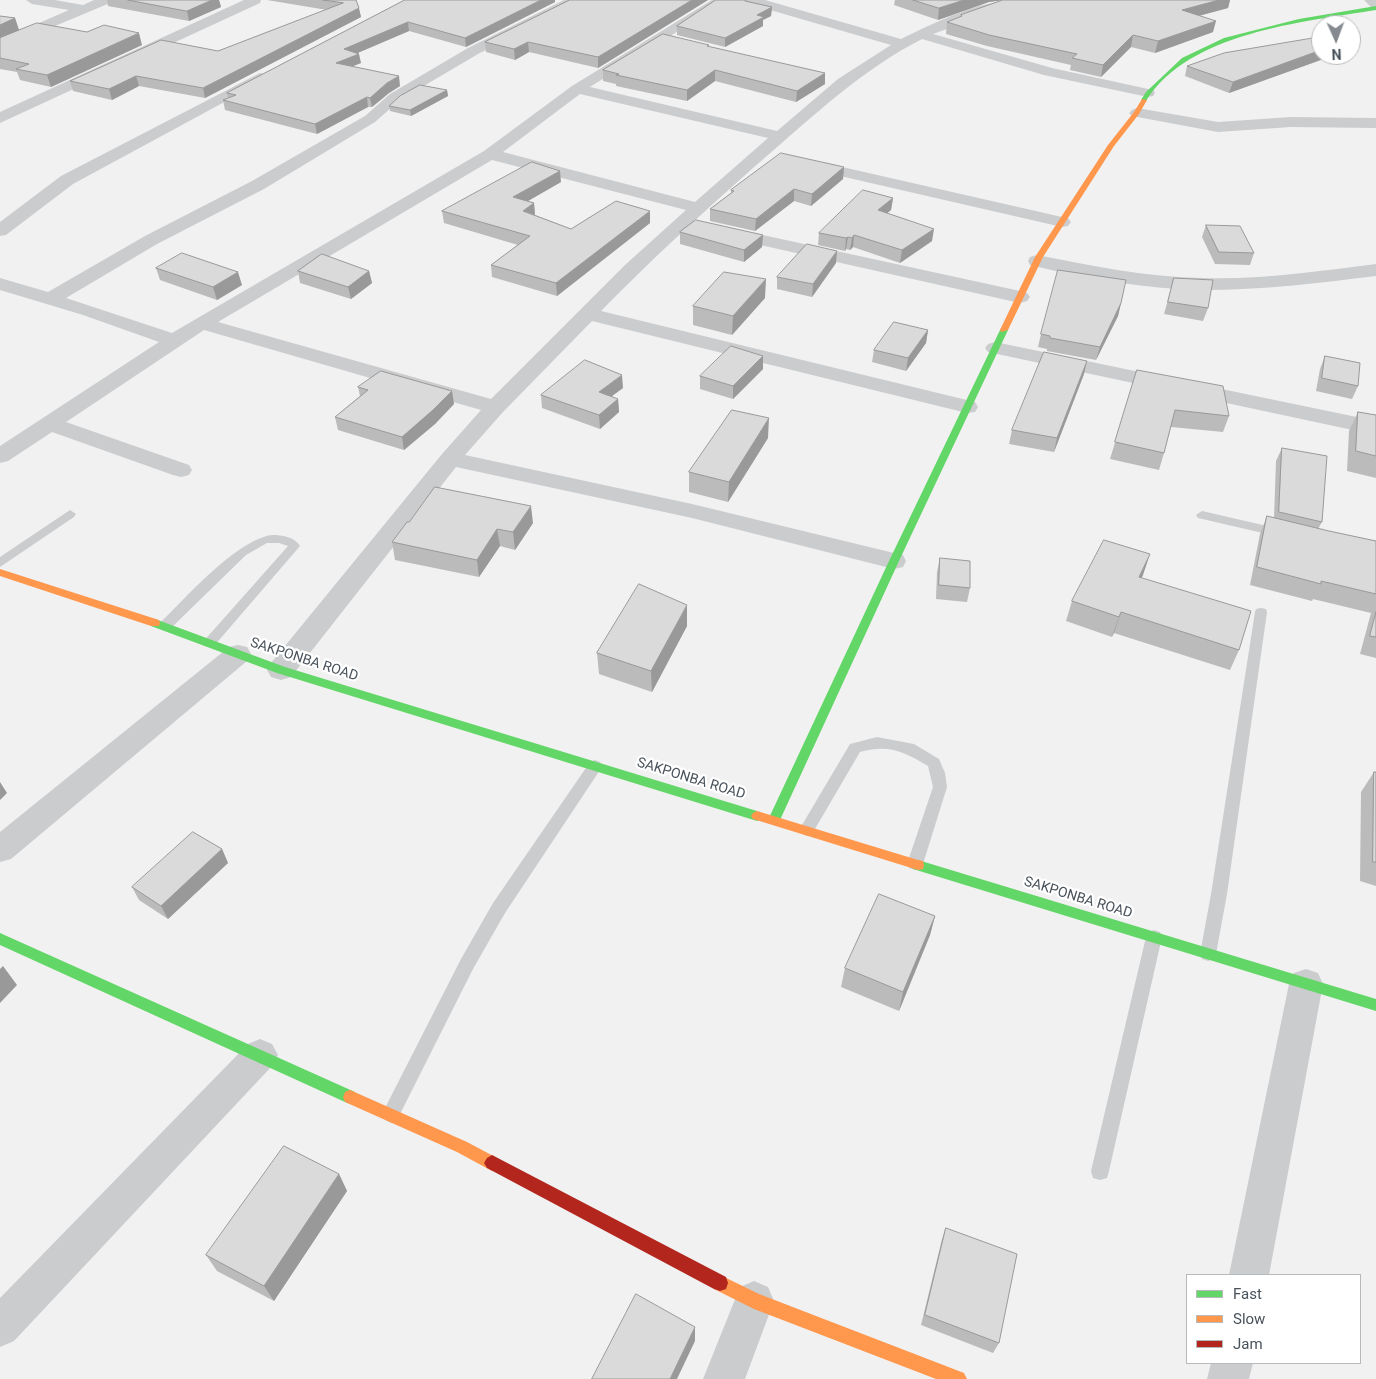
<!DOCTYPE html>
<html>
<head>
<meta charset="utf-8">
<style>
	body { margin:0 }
	#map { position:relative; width:1376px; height:1379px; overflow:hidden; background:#f1f1f1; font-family:Roboto,sans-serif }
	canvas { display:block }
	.legend { position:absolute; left:1186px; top:1274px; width:175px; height:90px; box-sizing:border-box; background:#fff; border:1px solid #b6babd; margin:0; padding:6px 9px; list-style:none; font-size:15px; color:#49525b }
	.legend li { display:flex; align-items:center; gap:10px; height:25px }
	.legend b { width:25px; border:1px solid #b6babd }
	.north { position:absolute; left:1311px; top:15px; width:50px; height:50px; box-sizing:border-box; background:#fff; border:1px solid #b6babd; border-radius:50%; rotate:178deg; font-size:14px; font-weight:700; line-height:20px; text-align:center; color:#49525b }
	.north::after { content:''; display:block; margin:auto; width:18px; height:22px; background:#848a90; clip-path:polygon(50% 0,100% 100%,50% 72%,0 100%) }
</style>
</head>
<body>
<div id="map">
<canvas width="1376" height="1379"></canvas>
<ul class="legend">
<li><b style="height:6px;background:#63d668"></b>Fast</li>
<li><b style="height:6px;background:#ff974d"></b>Slow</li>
<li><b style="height:6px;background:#b3261e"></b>Jam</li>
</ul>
<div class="north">N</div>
</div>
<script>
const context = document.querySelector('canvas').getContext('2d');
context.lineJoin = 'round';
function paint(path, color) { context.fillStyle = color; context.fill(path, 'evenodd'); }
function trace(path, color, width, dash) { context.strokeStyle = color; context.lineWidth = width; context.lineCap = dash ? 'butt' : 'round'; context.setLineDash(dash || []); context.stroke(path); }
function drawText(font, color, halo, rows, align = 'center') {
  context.font = font + ' Roboto,sans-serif'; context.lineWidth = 4.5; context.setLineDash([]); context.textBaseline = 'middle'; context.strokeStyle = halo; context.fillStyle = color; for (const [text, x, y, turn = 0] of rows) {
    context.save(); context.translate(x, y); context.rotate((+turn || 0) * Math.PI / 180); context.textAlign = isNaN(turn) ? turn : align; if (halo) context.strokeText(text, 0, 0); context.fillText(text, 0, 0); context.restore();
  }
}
paint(new Path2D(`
	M70 510 76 514 74 517 0 567V557Z
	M1202 511 1280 529 1286 533 1280 537 1198 518 1196 515Z
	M272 535C282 535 295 537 300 546L214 646H204L202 643 288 546 279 543H267L246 555 170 629H160L158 626 160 623C187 597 236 540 272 535Z
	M1261 608 1266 609 1267 612 1227 894 1216 954 1214 959 1208 961 1202 959 1200 954 1211 894 1255 612 1256 609Z
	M877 737 914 744 939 759 945 773 947 787 923 864 921 868 915 870 909 868 907 864 933 787 928 766C903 751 889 744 860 752L812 834 807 836 802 834 799 830 850 744Z
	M595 760 600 762 602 766 600 770 505 913 473 969 397 1120 391 1123 385 1120 382 1114 385 1108 461 959 493 903 590 762Z
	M1154 930 1160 932 1162 937 1109 1171 1107 1178 1100 1180 1093 1178 1091 1171 1146 937 1148 932Z`), '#cbccce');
paint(new Path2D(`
	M26 0H55L83 5 94 0H111L110 3 0 49V40L69 10 32 4Z
	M244 0H261L260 3 0 123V112Z
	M564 0H581L580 3 478 54 400 100 375 122 264 189 157 244 66 298 172 333 484 151 572 86 712 0H727L590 87 777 131 838 79 891 45 746 3 745 0H765L901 39C936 22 980 0 1019 0L1018 3 933 34 1052 68 1148 89 1153 90 1155 93 1153 96 1148 97 1044 75 922 39C867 67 822 108 776 148 716 200 657 254 601 311L975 402 978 407 975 412 967 413 592 321 503 412 465 455 692 504 894 553 903 555 906 561 903 567 894 569 692 518 456 467 291 677 281 680 271 677 267 670 271 663 442 454 481 410 204 330 66 422 189 465 192 470 189 475 181 477 173 475 52 432 8 461 0 463V446L159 342 83 315 0 290V278L48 292 145 236 252 181 365 116 390 94 468 48ZM580 94 768 138 695 202 503 152ZM492 160 686 210 625 265 491 399 218 322Z
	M1364 0H1376V8L1371 7Z
	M260 73 265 74 267 77 265 80 73 184 6 235 0 236V222L61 176Z
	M1137 108 1218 122 1291 117 1376 118V128L1291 127 1218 132 1132 116 1129 113 1132 110Z
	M807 159 1062 217 1068 218 1071 222 1068 226 1062 227 801 167 799 164 801 161Z
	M726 227 1020 291 1027 293 1030 297 1027 301 1020 303 720 236 717 232 720 228Z
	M1037 255C1092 266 1146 277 1202 278 1260 280 1319 271 1376 264V276C1319 283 1262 290 1204 290 1147 289 1086 279 1030 265L1028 261 1030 257Z
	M995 342 1376 421V435L988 352 985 348 988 344Z
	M238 645 247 647 251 654 247 661 11 859 0 862V832L229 647Z
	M1306 969 1318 973 1323 984 1269 1275H1229L1289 984 1294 973Z
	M260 1039 272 1044 278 1055 272 1066 14 1341 0 1347V1298L248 1044Z
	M754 1281 768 1287 774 1301 745 1379H703L740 1287Z
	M1211 1363H1253L1249 1379H1207Z`), '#cbccce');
paint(new Path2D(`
	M1376 6V10C1303 22 1189 32 1146 101L1141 100 1146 92 1182 58 1224 38 1299 19Z
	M1001 328 1008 330 899 561 780 820 778 823 774 825 770 823 768 820 889 561Z
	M155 619 285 667 757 811 761 813 763 816 761 819 757 821 277 673 151 626 150 623 151 620Z
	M918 860 1376 999V1011L913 869 912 865 913 861Z
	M0 933 355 1092 357 1097 355 1102 350 1104 345 1102 0 945Z`), '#63d668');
paint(new Path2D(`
	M1142 99 1147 100 1139 114 1114 146 1043 257 1008 330 1001 332 1000 330 1035 257 1108 145 1134 112Z
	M0 569 159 620 160 623 159 626H151L0 576Z
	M757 811 918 860 923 861 924 865 923 869 918 870 753 819 751 816 753 813Z
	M350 1090 467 1142 497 1158 500 1163 497 1168 492 1171 457 1152 345 1102 343 1097 345 1092Z
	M720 1275 759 1294 964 1373 967 1379H936L754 1309 714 1289 712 1283 714 1277Z`), '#ff974d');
paint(new Path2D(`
	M492 1155 726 1277 728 1283 726 1289 720 1291 714 1289 487 1168 484 1163 487 1158Z`), '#b3261e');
paint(new Path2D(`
	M107 0H219L221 7 189 21 108 6Z
	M267 0H356L361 17 205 98 139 86 112 100 73 91 70 81 218 51 327 10Z
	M405 0 555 2 466 47 409 31 357 53 361 63 353 66 400 86 389 93 372 107H368L317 134 225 110 223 100 228 98 227 93Z
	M570 0H708L598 68 529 52 515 60 486 52 485 42Z
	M748 0V1L772 7 771 16 763 20V26L725 47 677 35V26Z
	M895 0H1230L1228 8 1199 16 1213 32 1155 53 1131 47 1101 77 1070 70 1071 65 987 46 946 34 947 22 961 17V15L1003 0 989 2 938 20 894 5Z
	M0 16 15 18 19 30 142 45 51 87 20 80 17 72 0 69Z
	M709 47 825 84 796 102 715 81 687 101 616 86V84L603 81V70Z
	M1329 57 1229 93 1185 76 1187 66Z
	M447 90 448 96 411 116 390 111 389 106Z
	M844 167 843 179 811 206 794 201 755 231 710 221V209L731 193V190Z
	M561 182 528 201 534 203 535 215 571 229 650 223 557 296 492 277 491 265 518 245 444 223 442 211Z
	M893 198 891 210 887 213 932 241 900 263 853 247 850 250 846 249 845 251 818 245 819 233Z
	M1206 225 1254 253 1250 265 1215 264 1202 237Z
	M680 232 763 235 762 247 744 262 680 244Z
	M836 263 812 297 777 289V277Z
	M156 268 242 285 217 300 160 280Z
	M298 271H369L372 283 351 299 300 283Z
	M1174 278 1208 308 1203 321 1164 314Z
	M765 298 732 335 693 325V306Z
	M1121 303 1118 316 1096 360 1047 351V349L1038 347 1041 334Z
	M928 330 926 343 906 371 872 362 874 350Z
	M1325 356 1358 386 1352 399 1316 391 1320 369Z
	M763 369 733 399 700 389V376Z
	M1137 370 1229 416 1223 432 1171 427 1164 453 1159 470 1110 459Z
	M1084 374 1054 452 1009 444 1012 430Z
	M358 387 452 391 454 404 435 424 404 450 338 430 335 417 360 396Z
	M623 388 611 396 618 399 619 412 600 429 542 408 541 395Z
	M1358 412 1376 415V478L1347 471 1349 431Z
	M768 438 728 502 689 492V472Z
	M1282 448 1322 522 1318 529 1376 541V658L1360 654 1371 613 1313 599 1312 601 1250 585 1260 534 1267 516 1274 518 1276 461Z
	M409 522 533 523 515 550 500 546 479 577 395 560 392 542Z
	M940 558 970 588 967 602 936 599 937 572Z
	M1143 575 1141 578 1239 650 1230 670 1114 633 1112 637 1066 621 1072 601Z
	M687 626 652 692 599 674 597 653Z
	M1374 772H1376V886L1360 881 1361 792Z
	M222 849 228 863 168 919 139 900 132 887Z
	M935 916 930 935 899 1011 841 987 845 968Z
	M339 1174 347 1191 274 1301 217 1271 206 1255Z
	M946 1228 999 1343 993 1353 921 1325 942 1239Z`), '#bbbbbc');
paint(new Path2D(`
	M212 0H219L221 7 189 21 187 11Z
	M541 0H555V2L466 47 465 38Z
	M692 0H708L598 68V57Z
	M964 0H1004L989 2 938 20 939 8Z
	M1219 0H1230L1228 8 1179 21 1182 10Z
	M772 7 771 16 763 20V26L725 47V38L757 15Z
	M359 8 361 17 205 98 203 88Z
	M15 18 19 30 0 38V25Z
	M1216 21 1213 32 1155 53 1158 41Z
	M408 22 409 31 346 58 344 49Z
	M139 33 142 45 51 87 47 75Z
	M1133 35 1131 47 1101 77 1103 65Z
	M528 42 529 52 515 60 514 49Z
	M1321 50V55H1330L1329 57 1229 93 1233 82Z
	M359 54 361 63 338 72 336 63Z
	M715 70V81L687 101V90Z
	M825 73V84L796 102 797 91Z
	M136 76 139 86 112 100 109 89Z
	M399 76 400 86 389 93 372 107 370 98 387 83Z
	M447 90 448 96 411 116 410 110Z
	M367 97 368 107 317 134 315 124Z
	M844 167 843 179 811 206 812 194Z
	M560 171 561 182 514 209 513 197Z
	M794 189V201L755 231 756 219Z
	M893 198 891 210 877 222 878 210Z
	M534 203 535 215 523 211Z
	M650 211V223L557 296 556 283Z
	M934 229 932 241 900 263 902 250Z
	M763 235 762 247 744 262V250Z
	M854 235 853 247 850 250 852 238Z
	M848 237 846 249 845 251 846 238Z
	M837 251 836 263 812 297 813 284Z
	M369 271 372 283 351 299 348 287Z
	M238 272 242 285 217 300 213 287Z
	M766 279 765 298 732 335 733 316Z
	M1121 303 1118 316 1096 360 1100 347Z
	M928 330 926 343 906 371 908 358Z
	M763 356V369L733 399V386Z
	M1087 361 1084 374 1054 452 1057 438Z
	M622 375 623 388 600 405 599 392Z
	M452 391 454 404 435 424 404 450 402 437Z
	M618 399 619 412 600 429 599 415Z
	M769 418 768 438 728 502 729 482Z
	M531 506 533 523 515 550 513 532Z
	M497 529 500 546 479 577 477 560Z
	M1150 554 1143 575 1132 597 1139 577Z
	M687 605V626L652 692 651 671Z
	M1121 612 1114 633 1112 637 1119 617Z
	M0 782 7 793 0 800Z
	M222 849 228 863 168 919 161 906Z
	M935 916 930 935 899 1011 903 992Z
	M3 966 17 985 0 1003V969Z
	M339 1174 347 1191 274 1301 264 1286Z
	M695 1327V1341L677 1379H670Z`), '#999');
const building = new Path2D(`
	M128 0H212L187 11Z
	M323 0H356L359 8 203 88 136 76 109 89 70 81 161 40 218 51 343 3Z
	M405 0H541L465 38 408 22 344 49 359 54 336 63 399 76 387 83 370 98 367 97 315 124 223 100 236 95 227 93Z
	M570 0H692L598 57 528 42 514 49 485 42Z
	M716 0H745V1L772 7 757 15 764 17 725 38 677 26Z
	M913 0H964L939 8Z
	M1003 0H1219L1182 10 1216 21 1158 41 1133 35 1103 65 1072 58 1077 54 989 35 947 22 962 16 961 15Z
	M0 16 15 18 0 25Z
	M37 23 87 32 104 25 139 33 47 75 16 69 29 64 0 58V38Z
	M663 34 709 45 707 46 825 73 797 91 715 70 687 90 616 75 619 74 603 70Z
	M1321 37V50L1233 82 1187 66 1224 53Z
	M420 85 447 90 410 110 389 106 400 96Z
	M781 153 844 167 812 194 794 189 756 219 710 209 734 191 731 190Z
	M532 162 560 171 513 197 534 203 523 211 571 229 616 201 650 211 556 283 491 265 530 236 442 211Z
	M863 190 893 198 878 210 934 229 902 250 854 235 852 238 848 237 846 238 819 233Z
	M696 220 763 235 744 250 680 232Z
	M1206 225 1240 226 1254 253 1219 252Z
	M807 244 837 251 813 284 777 277Z
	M182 253 238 272 213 287 156 268Z
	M322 254 369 271 348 287 298 271Z
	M1058 270 1126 280 1121 303 1100 347 1050 338V336L1041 334Z
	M724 272 766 279 733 316 693 306Z
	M1174 278 1213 280 1208 308 1168 302Z
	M894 322 928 330 908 358 874 350Z
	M731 346 763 356 733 386 700 376Z
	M1044 352 1087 361 1057 438 1012 430Z
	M1325 356 1360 363 1358 386 1322 378Z
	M585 360 622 375 599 392 618 399 599 415 541 395Z
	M1137 370 1223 386 1229 416 1175 410 1164 453 1115 442Z
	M381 371 452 391 433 410 402 437 335 417 368 390 358 387Z
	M732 410 769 418 729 482 689 472Z
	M1358 412 1376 415V456L1356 451Z
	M1282 448 1327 456 1322 522 1279 512Z
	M435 487 531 506 513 532 497 529 477 560 392 542 407 522H409Z
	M1267 516 1329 531 1376 541V594L1321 581V584L1257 567Z
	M1104 540 1150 554 1139 577 1251 611 1239 650 1121 612 1119 617 1072 601Z
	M940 558 970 561V588L939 585Z
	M639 584 687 605 651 671 597 653Z
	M1376 612V637L1370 636Z
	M1374 772H1376V862H1373Z
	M193 832 222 849 161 906 132 887Z
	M879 894 935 916 903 992 845 968Z
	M284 1146 339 1174 264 1286 206 1255Z
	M946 1228 1017 1254 999 1343 925 1315Z
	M636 1294 695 1327 670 1379H592Z`);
paint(building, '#dadadb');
trace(building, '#999', 1);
drawText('14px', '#49525b', '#fff', [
	["SAKPONBA ROAD",304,660,18],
	["SAKPONBA ROAD",691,779,17],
	["SAKPONBA ROAD",1078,898,17]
]);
</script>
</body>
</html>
